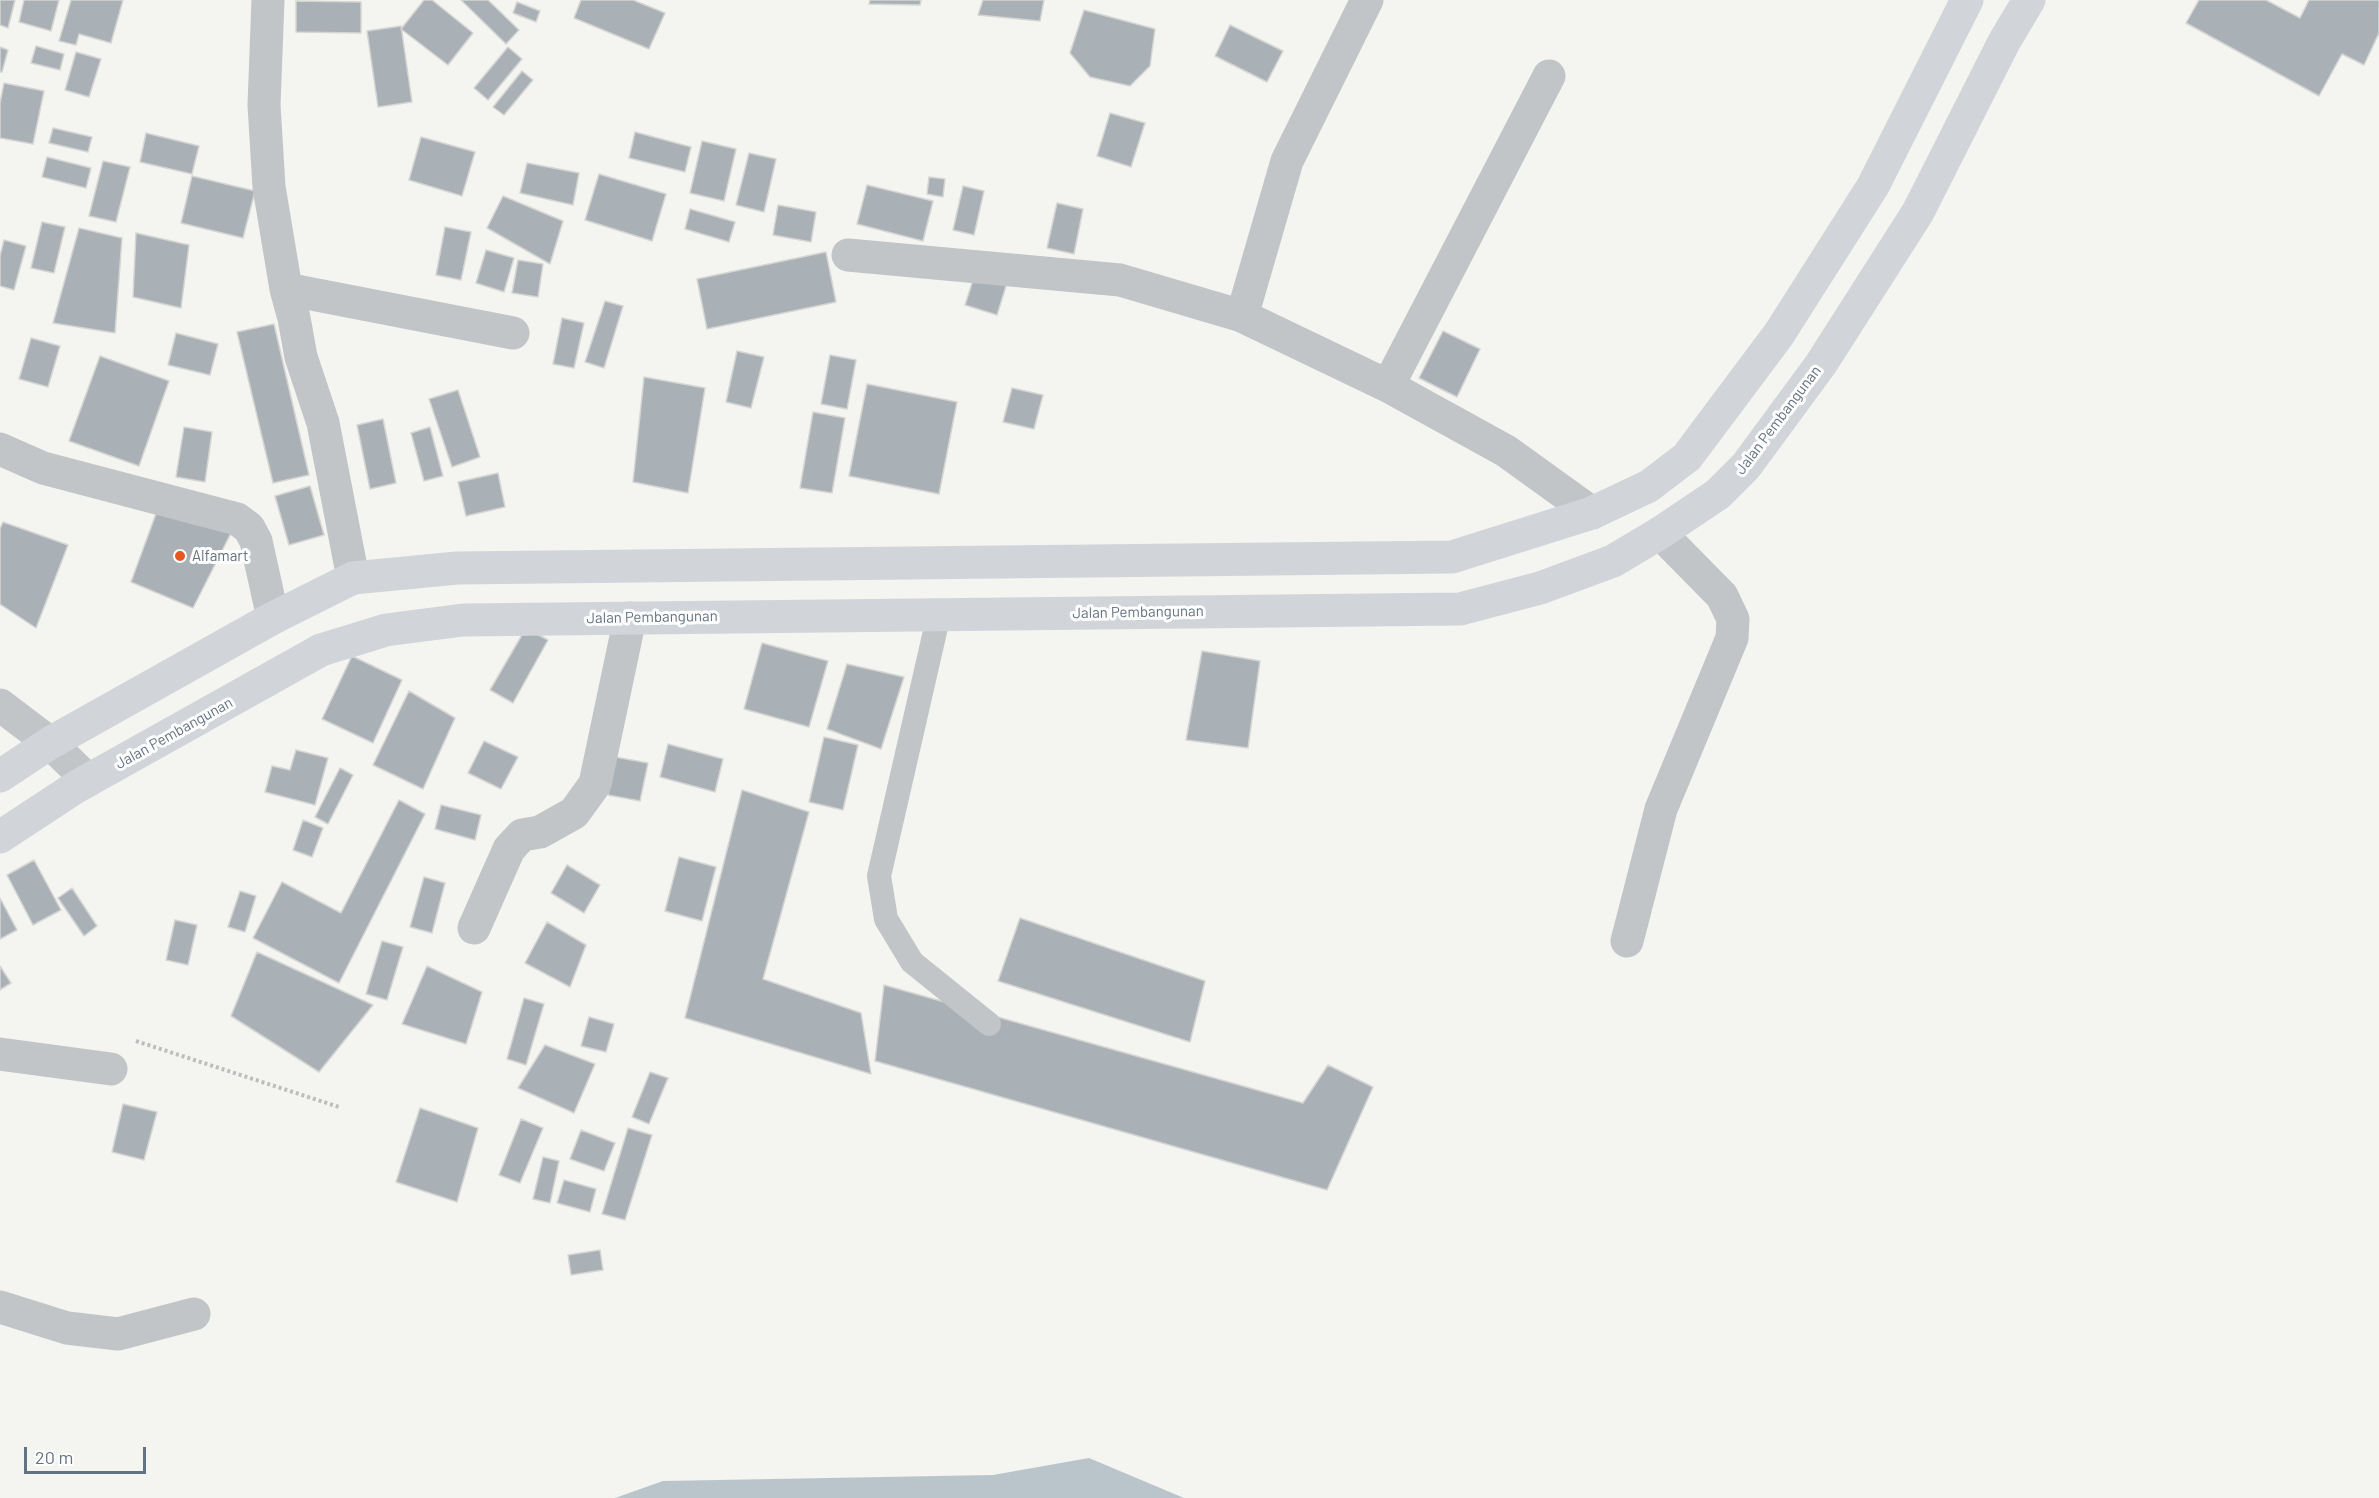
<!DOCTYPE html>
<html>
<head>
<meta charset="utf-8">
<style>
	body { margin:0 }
	#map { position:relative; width:2379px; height:1498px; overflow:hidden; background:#f4f4f0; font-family:Barlow,sans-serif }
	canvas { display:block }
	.scale { position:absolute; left:24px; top:1447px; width:122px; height:27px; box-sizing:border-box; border:3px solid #627281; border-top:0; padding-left:8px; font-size:18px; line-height:21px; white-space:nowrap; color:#627281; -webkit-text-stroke:4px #fff; paint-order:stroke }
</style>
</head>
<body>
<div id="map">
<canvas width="2379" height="1498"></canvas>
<div class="scale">20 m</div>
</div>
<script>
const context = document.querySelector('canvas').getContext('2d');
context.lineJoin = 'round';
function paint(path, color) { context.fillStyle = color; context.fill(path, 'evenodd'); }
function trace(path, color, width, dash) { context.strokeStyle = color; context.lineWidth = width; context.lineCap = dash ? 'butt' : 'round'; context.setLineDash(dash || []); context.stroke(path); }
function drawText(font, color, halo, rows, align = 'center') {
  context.font = font + ' Barlow,sans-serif'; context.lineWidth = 6; context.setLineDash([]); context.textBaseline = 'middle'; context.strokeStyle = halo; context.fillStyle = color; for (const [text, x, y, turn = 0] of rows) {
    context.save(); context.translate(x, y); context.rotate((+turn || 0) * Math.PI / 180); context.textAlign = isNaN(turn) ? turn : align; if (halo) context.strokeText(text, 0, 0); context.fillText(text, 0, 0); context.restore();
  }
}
paint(new Path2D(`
	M1089 1458 1184 1498H615L663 1481 993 1475Z`), '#bac5cb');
const building = new Path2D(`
	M0 0H15L8 28 0 25Z
	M24 0H59L51 31 19 22Z
	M71 0H123L111 43 79 34 76 45 59 41Z
	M424 0H432L473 33 448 65 401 29Z
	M461 0H488L519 30 506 44Z
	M581 0H633L665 13 649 49 574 18Z
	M870 0H921L920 5 869 4Z
	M983 0H1044L1040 21 978 15Z
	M2199 0H2266L2300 18 2309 0H2379V33L2364 65 2342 54 2319 96 2186 23Z
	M296 1 361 2V33L296 32Z
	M517 2 540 11 536 22 513 13Z
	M1084 10 1155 29 1150 66 1130 86 1090 77 1070 53Z
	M1230 25 1283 51 1267 82 1215 56Z
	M401 26 412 102 378 107 367 31Z
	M36 46 64 54 60 70 31 63Z
	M0 47 8 50 2 72H0Z
	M508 47 522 59 488 100 474 88Z
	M76 52 101 59 89 97 65 90Z
	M522 71 533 80 504 115 493 107Z
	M4 83 44 91 33 144 0 138V103Z
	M1110 113 1145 123 1131 167 1097 156Z
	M53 128 92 137 88 152 49 143Z
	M635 132 691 147 685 172 629 158Z
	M146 133 199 146 192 174 140 162Z
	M421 137 475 152 462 196 409 180Z
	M702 141 736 149 724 201 690 193Z
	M749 153 776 159 764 212 736 205Z
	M47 157 91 168 86 188 42 177Z
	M103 161 130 167 116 222 89 216Z
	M527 163 579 173 573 205 520 193Z
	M599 174 666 194 652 241 585 220Z
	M192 176 255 191 243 238 181 223Z
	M929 177 945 179 943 197 927 194Z
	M867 185 933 201 923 241 857 224Z
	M963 186 984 191 974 235 953 230Z
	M503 196 563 221 550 264 487 228Z
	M1057 203 1083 209 1074 254 1047 248Z
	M778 205 816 212 811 242 773 235Z
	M690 209 735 222 729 242 685 229Z
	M42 222 65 227 54 273 31 268Z
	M445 227 471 232 461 280 436 275Z
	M79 228 122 238 115 333 53 323Z
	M136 233 189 245 181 308 133 297Z
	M4 240 26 246 14 290 0 286V256Z
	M486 250 514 258 504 292 476 283Z
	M826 252 836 302 707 329 697 279Z
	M518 260 543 264 538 297 512 293Z
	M975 274 1007 283 997 315 965 305Z
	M605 301 623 306 604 368 585 362Z
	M562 318 584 323 574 368 553 364Z
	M274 324 309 475 273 483 237 332Z
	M1443 331 1480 349 1457 397 1419 378Z
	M176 333 218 344 210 375 168 365Z
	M31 338 60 346 48 387 19 379Z
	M737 351 764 357 751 408 726 402Z
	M830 355 856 360 847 409 821 404Z
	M100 356 169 381 139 466 69 441Z
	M644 377 705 388 688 493 633 482Z
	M867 384 957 402 939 494 849 476Z
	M1012 388 1043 395 1034 429 1003 422Z
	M458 390 480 457 452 467 429 399Z
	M813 412 845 418 832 493 800 488Z
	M383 419 396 483 370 489 357 425Z
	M184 427 212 432 205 482 176 477Z
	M430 427 443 476 424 481 411 433Z
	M498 473 505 507 466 516 458 482Z
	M310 486 324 535 289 545 275 496Z
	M157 511 231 533 193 608 131 582Z
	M3 522 68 545 36 628 0 604V529Z
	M526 628 548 640 513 703 490 690Z
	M762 643 828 661 809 727 744 709Z
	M1202 651 1260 661 1248 748 1186 740Z
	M352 656 402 680 373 743 322 719Z
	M847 664 904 677 881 749 827 729Z
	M409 691 455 718 423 789 373 765Z
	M824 737 858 745 843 810 809 802Z
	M484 741 518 757 501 789 468 773Z
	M668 744 723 759 715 792 660 777Z
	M296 750 328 758 315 805 265 792 272 766 290 770Z
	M615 757 648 763 640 801 608 795Z
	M340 768 353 775 328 824 315 817Z
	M742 790 809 812 763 979 861 1013 871 1074 685 1018Z
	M399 800 425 814 339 983 253 938 282 882 341 913Z
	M441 805 481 815 475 840 435 829Z
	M303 820 323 828 312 857 293 850Z
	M679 857 716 867 702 921 665 911Z
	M34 860 61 910 33 925 7 875Z
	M567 865 600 885 584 913 551 893Z
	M424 877 445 883 432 933 410 927Z
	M72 888 97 926 84 936 58 898Z
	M240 891 256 896 245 932 228 927Z
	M0 898 17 930 0 939Z
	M1020 918 1205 981 1190 1042 998 981Z
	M175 920 197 925 188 965 166 960Z
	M547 922 586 945 570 987 525 963Z
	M382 941 403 947 387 1000 366 994Z
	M257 952 373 1005 319 1072 231 1016Z
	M0 966 11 983 0 990Z
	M427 966 482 992 466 1044 402 1024Z
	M884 985 1303 1103 1328 1065 1373 1087 1327 1190 875 1061Z
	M524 998 544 1004 526 1065 507 1059Z
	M589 1017 614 1024 606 1052 581 1046Z
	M545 1045 595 1064 574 1113 518 1088Z
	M650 1072 668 1078 649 1124 632 1117Z
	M123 1104 157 1112 144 1160 112 1152Z
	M420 1108 478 1128 457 1202 396 1182Z
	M521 1119 543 1128 520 1183 499 1175Z
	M628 1128 652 1135 625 1220 602 1214Z
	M581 1130 615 1143 604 1171 570 1159Z
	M543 1157 559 1161 550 1203 533 1199Z
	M564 1180 596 1189 590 1212 557 1203Z
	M600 1250 603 1270 571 1275 568 1255Z`);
paint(building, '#a9b0b6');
trace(building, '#d5d5d3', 1.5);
trace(new Path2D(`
	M136 1041 339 1107`), '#bbbdbf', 4, [3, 3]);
trace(new Path2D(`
	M939 614 879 876 886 919 912 962 989 1024`), '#c1c5c8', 24);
trace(new Path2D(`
	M268 0 264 105 269 187 286 289 294 318 301 357 323 423 353 578
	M848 255 1120 280 1242 316 1388 386 1506 451 1592 513
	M286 289 513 333
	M1242 316 1287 161 1367 0
	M1388 386 1549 76
	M0 449 43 468 237 519 249 528 256 541 273 618
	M0 705 50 743 88 780
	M474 928 509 849 522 835 540 832 574 813 595 784 630 618
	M1627 941 1661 809 1732 638 1733 619 1722 596 1660 533
	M0 1054 111 1069
	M0 1307 67 1328 118 1334 194 1314`), '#c1c5c8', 33);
trace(new Path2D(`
	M0 776 50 743 273 618 353 578 457 568 1452 557 1592 513 1649 486 1687 457 1779 334 1873 186 1967 0
	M0 837 76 787 321 650 386 630 463 620 1460 609 1540 588 1613 561 1660 533 1718 494 1746 466 1821 364 1918 212 2004 42 2029 0`), '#d1d5da', 33);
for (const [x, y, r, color] of [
	[180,556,6,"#e5581e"]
]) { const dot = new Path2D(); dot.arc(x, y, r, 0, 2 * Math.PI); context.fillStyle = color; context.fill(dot); trace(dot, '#fff', 2); }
drawText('15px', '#627281', '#fff', [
	["Jalan Pembangunan",1778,420,-53],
	["Jalan Pembangunan",1138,612,-1],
	["Jalan Pembangunan",652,617,-1],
	["Jalan Pembangunan",174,733,-29]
]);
drawText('15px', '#627281', '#fff', [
	["Alfamart",192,556]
], 'left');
</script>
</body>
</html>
